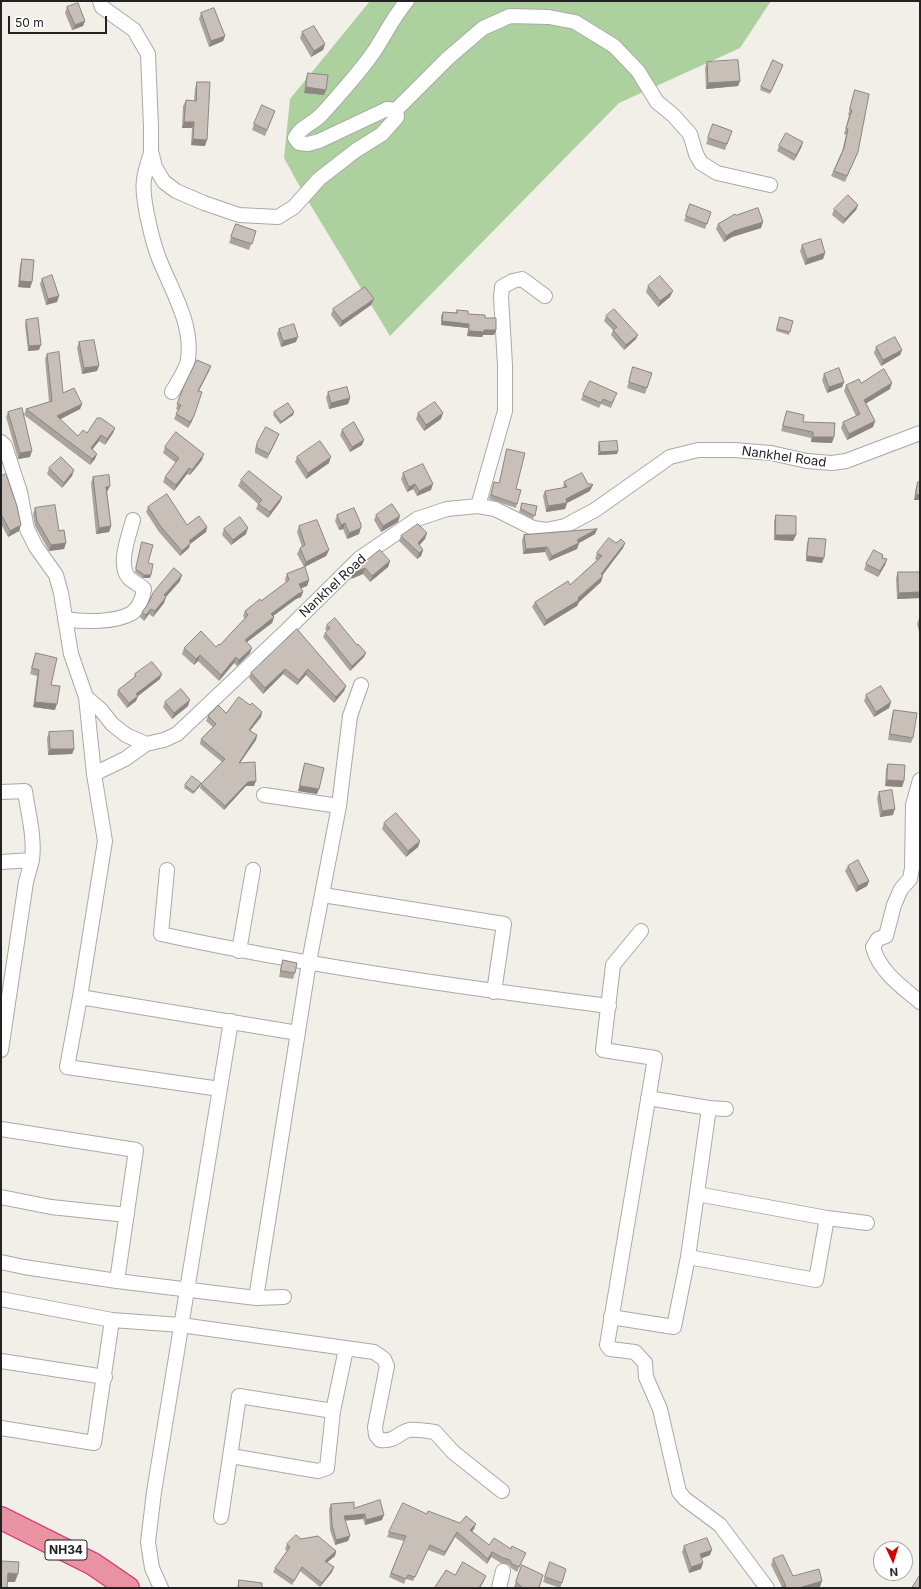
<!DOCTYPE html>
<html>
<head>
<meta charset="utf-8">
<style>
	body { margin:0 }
	#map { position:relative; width:921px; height:1589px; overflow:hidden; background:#f2efe9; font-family:Inter,sans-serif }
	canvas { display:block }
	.frame { position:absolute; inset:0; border:2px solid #222; pointer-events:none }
	.north { position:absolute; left:873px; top:1541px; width:40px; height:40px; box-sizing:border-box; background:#fff; border:1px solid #a7a7a7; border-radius:50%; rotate:176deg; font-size:11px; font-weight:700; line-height:16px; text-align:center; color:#222 }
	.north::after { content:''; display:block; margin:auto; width:14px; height:18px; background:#d40000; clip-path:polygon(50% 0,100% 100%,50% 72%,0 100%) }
	.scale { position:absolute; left:8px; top:16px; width:99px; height:18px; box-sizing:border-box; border:2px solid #222; border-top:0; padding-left:5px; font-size:12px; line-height:14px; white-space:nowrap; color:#222; -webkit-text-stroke:3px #fff; paint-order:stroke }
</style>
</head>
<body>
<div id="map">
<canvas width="921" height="1589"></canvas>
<div class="frame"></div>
<div class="north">N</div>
<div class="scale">50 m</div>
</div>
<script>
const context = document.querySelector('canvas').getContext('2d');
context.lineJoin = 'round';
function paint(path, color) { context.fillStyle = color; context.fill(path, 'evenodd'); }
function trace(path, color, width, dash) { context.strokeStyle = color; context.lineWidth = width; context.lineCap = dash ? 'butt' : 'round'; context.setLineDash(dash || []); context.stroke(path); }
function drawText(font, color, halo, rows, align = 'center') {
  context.font = font + ' Inter,sans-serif'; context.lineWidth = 3; context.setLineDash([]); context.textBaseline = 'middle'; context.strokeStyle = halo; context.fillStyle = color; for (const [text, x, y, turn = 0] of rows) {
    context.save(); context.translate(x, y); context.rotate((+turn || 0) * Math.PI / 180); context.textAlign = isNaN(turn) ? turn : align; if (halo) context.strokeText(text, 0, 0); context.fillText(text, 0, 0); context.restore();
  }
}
paint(new Path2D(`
	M370 1H771L740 48 619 103 390 336 305 196 284 158 290 99Z`), '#add19e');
const street = new Path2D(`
	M100 1 102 7 134 30 148 54 151 127V151L155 167 164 182 176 191 204 203 239 215 278 217 294 207 319 179 355 151 382 134 397 117 396 110 387 109 319 141 308 144 299 143 295 138C301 126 313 124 322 114 339 95 361 71 375 50 386 33 394 16 407 1
	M396 110 448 58 483 28 510 16 549 17 575 22 614 46 638 71 657 102 673 115 690 134 696 154 701 163 717 173 770 185
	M151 153C148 162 145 171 144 180 141 196 153 245 160 261 172 291 193 324 188 359 187 369 177 383 172 392
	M1 442 5 446 20 492 27 529 36 547 56 575 61 593 71 654 86 697 101 710 112 724 126 735 146 744 164 740 177 734 285 632 360 558 417 519 447 509 478 506 495 509 533 528 546 530 565 526 595 510 670 457 698 450H734L771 453 807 461 832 463 846 461 920 433
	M478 506 505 411V365L501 297 502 287 513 281 522 279 545 296
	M65 619C83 622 115 623 132 613 139 608 143 597 144 589 140 585 133 582 129 578 117 565 129 535 133 520
	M86 697 94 774 105 841 80 997 67 1067 220 1089
	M94 774 125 759 146 744
	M920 780 913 805 912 868 910 879 901 889 894 905 886 936 878 939 873 947C879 971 902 987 920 1002
	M1 792 25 791C28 813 35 837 32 860 30 867 28 875 26 882L1 1050
	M264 795 339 806
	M1 862 32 860
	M167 870 161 934C309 966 459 987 609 1006
	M323 895 504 924 494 992
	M641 931 613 965 603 1050 655 1058 607 1345 610 1349 635 1352 645 1363 646 1377 660 1409 679 1492 685 1499 720 1525 767 1588
	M239 951 253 870
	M80 997 298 1033
	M648 1098 709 1108 726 1109
	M1 1129 136 1150 117 1281
	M697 1194 827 1218 867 1223
	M1 1197 51 1207 127 1215
	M688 1257 816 1280 827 1218
	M1 1262 24 1267 117 1281 256 1298 284 1297
	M256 1298 309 962 339 806 350 716 361 685
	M1 1299 112 1320 181 1325 374 1352 384 1359 387 1366 375 1427 376 1435 380 1440C396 1442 399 1432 409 1430 417 1429 427 1431 435 1432L453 1452 502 1491
	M611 1317 674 1327 688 1257 709 1108
	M1 1361 105 1377
	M1 1428 94 1443 112 1320
	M231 1456 318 1471 327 1468 333 1411 346 1349
	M221 1517 239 1396 333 1411
	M161 1588 152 1568 148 1542 154 1492 231 1021
	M499 1588 503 1571`);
const highway = new Path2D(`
	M1 1518 93 1564 128 1588`);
trace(street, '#a9a9a9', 16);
trace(highway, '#dc2a67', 24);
trace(street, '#fff', 14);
trace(highway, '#e892a2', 22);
paint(new Path2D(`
	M67 7 85 21 83 26 72 30 65 13Z
	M201 13 225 36 223 41 209 47 199 19Z
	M302 32 325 44 323 50 311 57 300 38Z
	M773 60 782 68 770 94 760 90Z
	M707 62 740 81 738 86 706 89 705 68Z
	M308 73 324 95 304 93 306 78Z
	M197 82 205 146 191 145 192 128H182L183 106 186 100 194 101 195 88Z
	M855 90 858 152 845 182 831 176 842 151 846 135 844 134 849 115H848Z
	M275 111 265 136 252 130 254 124Z
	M713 124 732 131 725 150 706 144Z
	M803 142 801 148 794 161 777 151 779 146Z
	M690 204 711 212 705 229 684 221Z
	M858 205 856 210 843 224 832 215 834 209Z
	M736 215 761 228 732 237 724 242 716 229 718 224Z
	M236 224 256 231 249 250 229 243Z
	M802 245 825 253 823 259 805 265 800 251Z
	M22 259 32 282 30 288 18 287 20 265Z
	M42 279 59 296 57 302 46 305 40 284Z
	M648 286 670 297 658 307 646 292Z
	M371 305 340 327 331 315 333 309Z
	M457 310 468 314 485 318 496 330 494 335H483L482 337 467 336 468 328 441 325V316L443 312 456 313Z
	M606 316 636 339 624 350 611 335 613 330 604 321Z
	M780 317 793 321 789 335 776 331Z
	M26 320 39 350 28 351 25 325Z
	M279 329 296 342 281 347 277 334Z
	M79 342 97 371 82 374 77 348Z
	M876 347 902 350 900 355 881 366 874 353Z
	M47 354 63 393 82 404 80 409 60 419 78 436 87 433 115 428 113 433 105 445 99 441 92 449 95 459 90 465 24 415 26 409 49 402 45 359Z
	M211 366 209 371 199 391 192 421 188 428 174 419 178 410 176 409 183 388Z
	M633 367 652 373 645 394 627 388Z
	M824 374 844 382 842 387 827 393 822 380Z
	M861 383 890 389 866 403 875 421 873 427 847 440 841 428 843 422 856 416 844 391 846 385Z
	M328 392 350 398 348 404 329 409 326 398Z
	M583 395 615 398 611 408 601 404 599 408 581 400Z
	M787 411 832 443 811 442V438L781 431Z
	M8 412 30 457 18 459 6 417Z
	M274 412H294L293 415 280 424 273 415Z
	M418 413 441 419 424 431 416 419Z
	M342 430 362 445 350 452 340 435Z
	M279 434 277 439 267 459 255 453V449L257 443Z
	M599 442 618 451 617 454 598 455V445Z
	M165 447 202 460 190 475 187 474 174 491 163 482 165 477 176 463 163 453Z
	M507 449 517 504 516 508 489 499 494 482 499 483 506 453Z
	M297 457 329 463 306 479 295 462Z
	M49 468 72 476 62 488 47 474Z
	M403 473 431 490 417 496 413 489 407 492 401 479Z
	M1 476 19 531 8 537 1 524Z
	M93 477 107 492 111 526 109 532 96 534 91 483Z
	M241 480 282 497 280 502 268 518 256 509 258 504 238 486Z
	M564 482 590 491 567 503 565 509 546 512 543 496 545 491 563 488Z
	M918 482 920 500H914L916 487Z
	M522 503 537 506 533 519 519 512Z
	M148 507 187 525 207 527 206 532 190 544 189 548 180 556 159 532 146 512Z
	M35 508 59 531 66 543 64 549 49 551 35 526 33 514Z
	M337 515 359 534 347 539 343 529 339 530 335 521Z
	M376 515 398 522 381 532 374 520Z
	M776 515 796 535 793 541 774 540V521Z
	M299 526 329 550 326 556 305 567 309 580 307 586 301 588 303 592 301 597 296 599 273 616 274 617 272 623 247 642 250 653 237 666 234 663 219 681 198 661 194 665 182 654 184 648 216 647 220 645 245 619 243 616 245 611 261 601 286 583 285 579 287 574 304 567 297 554 300 548 302 547 297 532Z
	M224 529 246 534 231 545 222 535Z
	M597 529 595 534 579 543 577 549 549 561 545 552 523 554 522 540 524 535Z
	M401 536 425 539 419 545 423 550 421 556 417 559 399 541Z
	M809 538 822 563 806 561 807 543Z
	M142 542 148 563 150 578H143L135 572Z
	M616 543H625L623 548 602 575 601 582 579 602 577 606 544 626 532 607 535 602 570 585 597 560 595 559 597 553Z
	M882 558 887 559 885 565 878 577 864 570 866 564Z
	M368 559 390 561 388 567 370 582 363 574 351 579Z
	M898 572H920V598L897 599 896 578Z
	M180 581 166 597 164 603 153 617 149 614 144 621 140 617 142 612Z
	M919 618H920V635L917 624Z
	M327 625 366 653 364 657 350 671 323 637 325 633 327 631 325 629Z
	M297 629 346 686 344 691 334 703 306 675 297 685 283 674 263 694 249 678 251 673Z
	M36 653 55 710 33 707 37 676 30 674 34 659Z
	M135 674 160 679 138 696 136 701 127 708 117 695 118 690 134 678Z
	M866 695 891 702 889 708 874 717 864 701Z
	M165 702 188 706 172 719 163 707Z
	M250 705 262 712 261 717 250 731 257 735 256 740 240 763 254 786H246L224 810 200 788 201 784 222 762 200 744 201 739 213 727 206 721 208 716 226 713Z
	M894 710 913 738 911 743 888 740 892 715Z
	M49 732 74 749 72 754 48 755 47 738Z
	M305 763 317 794 298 791 303 769Z
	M888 764 904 781 902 787 885 786 886 769Z
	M185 785 200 786 193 794 184 788Z
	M879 792 893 815 880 817 877 798Z
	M384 823 420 841 418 847 406 857 382 829Z
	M848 866 869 881 867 886 856 892 845 871Z
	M283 960 295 973 293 979 279 977 281 966Z
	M331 1504 354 1508 382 1520 365 1525 363 1519 345 1520 350 1536 348 1541 335 1545 330 1530 329 1509Z
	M427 1514 474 1529 472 1531 489 1545 524 1557 517 1572 511 1568 509 1565 501 1563 491 1557 487 1564 455 1537 444 1556 428 1550 413 1581 406 1579 404 1584 389 1577 404 1541 387 1537 389 1532Z
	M301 1539 336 1551 335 1556 327 1562 334 1567 332 1572 320 1587 300 1571 292 1585 273 1572 275 1568 287 1551 285 1549 287 1544Z
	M684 1546 710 1555 701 1558V1569L689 1573 682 1552Z
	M773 1559 793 1576 820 1587 816 1588H779L782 1587 771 1565Z
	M550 1562 562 1583 560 1588 543 1582Z
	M522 1565 539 1588H515L514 1587Z
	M239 1580 262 1588H237Z`), '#aba49e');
paint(new Path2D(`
	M85 21 83 26 72 30 75 25Z
	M225 36 223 41 209 47 211 41Z
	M325 44 323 50 311 57 314 51Z
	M740 81 738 86 706 89 708 83Z
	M306 87 326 90 324 95 304 93Z
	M184 122H194L192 128H182Z
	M193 139 207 140 205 146 191 145Z
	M803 142 801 148 794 161 796 155Z
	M858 205 856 210 843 224 845 219Z
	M763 222 761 228 732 237 724 242 726 236 734 231Z
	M825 253 823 259 805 265 807 259Z
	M20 281 32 282 30 288 18 287Z
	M673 291 670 297 658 307 660 301Z
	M59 296 57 302 46 305 48 299Z
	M374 299 371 305 340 327 342 321Z
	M442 321 469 324 468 328 441 325Z
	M484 330H496L494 335H483L482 337 467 336 469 331Z
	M638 335 636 339 624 350 626 345Z
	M298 337 296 342 281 347 283 341Z
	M41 345 39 350 28 351 29 346Z
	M902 350 900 355 881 366 883 360Z
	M99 366 97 371 82 374 84 368Z
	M211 366 209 371 196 396 198 391Z
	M844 382 842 387 827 393 829 387Z
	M892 383 890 389 862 406 864 400Z
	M350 398 348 404 329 409 331 403Z
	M82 404 80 409 55 422 57 416Z
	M294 412 293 415 280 424 281 422Z
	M443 413 441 419 424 431 426 425Z
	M194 416 192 421 188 428 190 422Z
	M875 421 873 427 847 440 849 434Z
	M115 428 113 433 105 445 107 439Z
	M279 434 277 439 267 459 269 454Z
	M101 435 99 441 89 454 91 448Z
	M813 437H834L832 443 811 442Z
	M364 440 362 445 350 452 352 447Z
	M32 451 30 457 18 459 20 453Z
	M618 451 617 454 598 455 600 452Z
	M97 454 95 459 90 465 92 459Z
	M204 454 202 460 190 475 192 470Z
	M331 457 329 463 306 479 308 473Z
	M189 468 187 474 174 491 176 485Z
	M74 470 72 476 62 488 64 483Z
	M415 484 413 489 407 492 409 487Z
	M433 484 431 490 417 496 419 491Z
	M593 485 590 491 567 503 565 509 546 512 548 506 566 499Z
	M110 486 107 492H104L106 487Z
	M916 494 920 495V500H914Z
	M282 497 280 502 268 518 270 512Z
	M400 516 398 522 381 532 383 526Z
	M345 523 343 529 339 530 341 525Z
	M21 525 19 531 8 537 10 531Z
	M111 526 109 532 96 534 99 528Z
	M207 527 206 532 190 544 189 548 180 556 182 551 189 541Z
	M248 528 246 534 231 545 233 540Z
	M361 528 359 534 347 539 349 533Z
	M597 529 595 534 579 543 577 549 549 561 552 556 577 540Z
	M427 533 425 539 416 549 418 543Z
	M776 535H796L793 541 774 540Z
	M66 543 64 549 49 551 51 545Z
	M625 543 623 548 599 580 601 574Z
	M547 547 545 552 523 554 526 549Z
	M329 550 326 556 304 567 306 562Z
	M423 550 421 556 417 559 419 553Z
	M807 556 824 558 822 563 806 561Z
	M887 559 885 565 878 577 880 571Z
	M390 561 388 567 370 582 372 576Z
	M365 568 363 574 351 579 353 573Z
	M144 575H151L150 578H143Z
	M182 575 180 581 162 601 164 595Z
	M603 576 601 582 579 602 577 606 544 626 546 620 578 598Z
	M309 580 307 586 297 590 299 584Z
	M303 592 301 597 296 599 269 619 271 614 298 594Z
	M920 592V598L897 599 899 593Z
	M166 597 164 603 153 617 155 611Z
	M151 609 149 614 144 621 146 615Z
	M274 617 272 623 243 645 245 640Z
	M252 648 250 653 237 666 239 660Z
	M366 653 364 657 350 671 352 666Z
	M200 655 198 661 194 665 196 659Z
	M236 657 234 663 219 681 221 675Z
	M285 669 283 674 263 694 265 688Z
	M308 669 306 675 297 685 299 680Z
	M162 674 160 679 134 699 136 694Z
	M346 686 344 691 334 703 336 697Z
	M138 696 136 701 127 708 129 703Z
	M190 700 188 706 172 719 174 713Z
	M35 702 57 704 55 710 33 707Z
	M891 702 889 708 874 717 876 712Z
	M262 712 261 717 247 734 249 730Z
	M257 735 256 740 237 767 239 763Z
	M50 749H74L72 754 48 755Z
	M887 780 904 781 902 787 885 786Z
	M256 781 254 786H246L224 810 225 806 248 782Z
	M201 783 200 786 193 794 194 792Z
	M300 786 319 789 317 794 298 791Z
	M895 809 893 815 880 817 882 811Z
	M420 841 418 847 406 857 408 851Z
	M869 881 867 886 856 892 858 886Z
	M365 1514 363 1519 342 1521 344 1516Z
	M384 1515 382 1520 365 1525 366 1520Z
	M476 1524 474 1529 469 1534 470 1530Z
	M457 1532 455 1537 444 1556 445 1552Z
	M350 1536 348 1541 335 1545 336 1540Z
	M712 1550 710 1555 698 1560 700 1554Z
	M336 1551 335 1556 324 1565 325 1561Z
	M492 1552 491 1557 487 1564 488 1559Z
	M703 1563 701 1569 689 1573 691 1567Z
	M334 1567 332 1572 320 1587 322 1583Z
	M8 1573 18 1574 15 1582H5Z
	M486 1576 484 1581 480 1588H479Z
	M822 1581 820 1587 816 1588H799Z`), '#8b8681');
const building = new Path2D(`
	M78 3 85 21 75 25 67 7Z
	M214 8 225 36 211 41 201 13Z
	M314 26 325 44 314 51 302 32Z
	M738 60 740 81 708 83 707 62Z
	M773 60 783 65 771 91 761 87Z
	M308 73 328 75 326 90 306 87Z
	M197 82H210L207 140 193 139 194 122H184L186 100 196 101Z
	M855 90 869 94 858 152 847 176 834 171 844 148 848 129 846 128 852 110 850 109Z
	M262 105 275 111 267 130 254 124Z
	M713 124 732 131 727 144 708 138Z
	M786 133 803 142 796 155 779 146Z
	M848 195 858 205 845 219 834 209Z
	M690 204 711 212 707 224 686 216Z
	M758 208 763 222 734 231 726 236 718 224 735 214 736 215Z
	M236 224 256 231 252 244 231 237Z
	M821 239 825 253 807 259 802 245Z
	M22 259 34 260 32 282 20 281Z
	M52 275 59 296 48 299 42 279Z
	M660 276 673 291 660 301 648 286Z
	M365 287 374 299 342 321 333 309Z
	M614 309 638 335 626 345 613 330 617 327 606 316Z
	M457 310 468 311V314L485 315V318H496V330H484V332L469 331V324L442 321 443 312 457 313Z
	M780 317 793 321 790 332 777 329Z
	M38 318 41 345 29 346 26 320Z
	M294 324 298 337 283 341 279 329Z
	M895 337 902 350 883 360 876 347Z
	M94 340 99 366 84 368 79 342Z
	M59 352 63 393 74 388 82 404 57 416 78 436 83 430 87 433 97 418H101L115 428 107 439 101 435 91 448 97 454 92 459 26 409 52 401 47 354Z
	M197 360 211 366 198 391 202 392 194 416 190 422 176 414 181 405 177 404 183 388Z
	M633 367 652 373 647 388 629 382Z
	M839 368 844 382 829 387 824 374Z
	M884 369 892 383 864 400 875 421 849 434 843 422 860 414 846 385 859 379 861 383Z
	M590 381 617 393 612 403 603 399 601 403 583 395Z
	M347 387 350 398 331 403 328 392Z
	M435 402 443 413 426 425 418 413Z
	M288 403 294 412 281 422 274 412Z
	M22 408 32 451 20 453 8 412Z
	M787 411 804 415 803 422 835 423 834 437H813V432L783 426Z
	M354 422 364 440 352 447 342 430Z
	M266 427 279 434 269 454 257 448V443Z
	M176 432 204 454 192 470 189 468 176 485 165 477 179 458 165 447Z
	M320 441 331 457 308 473 297 457Z
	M617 441 618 451 600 452 599 442Z
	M507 449 525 453 516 489 521 490 517 504 491 495 494 482 499 483Z
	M61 457 74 470 64 483 49 468Z
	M423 464 433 484 419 491 415 484 409 487 403 473Z
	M249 471 282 497 270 512 258 504 262 500 241 480Z
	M582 473 588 484H592L593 485 566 499 567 503 548 506 545 491 567 487 564 482Z
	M6 474 17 506 21 525 10 531 1 514V476Z
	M109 475 110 486 106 487 111 526 99 528 93 477Z
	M918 482H920V495L916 494Z
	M167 494 187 525 199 516 207 527 189 541 191 543 182 551 161 527 148 507Z
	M522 503 537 506 535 516 521 509Z
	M392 504 400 516 383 526 376 515Z
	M55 505 59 531 64 530 66 543 51 545 37 521 35 508Z
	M354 508 361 524V528L349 533 345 523 341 525 337 515Z
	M776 515 796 516V535H776Z
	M240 517 248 528 233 540 224 529Z
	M317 520 329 550 306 562 300 548 305 545 299 526Z
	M418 524 427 533 418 543 423 550 419 553 401 536Z
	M597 529 577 540 579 543 552 556 547 547 526 549 524 535Z
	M609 538 616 543 621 539 625 543 601 574 603 576 578 598 579 600 546 620 535 602 568 581 570 585 602 556 597 553Z
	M809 538 826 539 824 558 807 556Z
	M142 542 153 545 148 563 153 564 151 575H144L136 569Z
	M380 550 390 561 372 576 365 568 353 573 368 559Z
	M874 550 883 555 882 558 887 559 880 571 866 564Z
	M305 567 309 580 299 584 303 592 298 594 271 614 274 617 245 640 252 648 239 660 236 657 221 675 200 655 196 659 184 648 201 631 216 647 219 644 220 645 248 615 245 611 260 599 261 601 289 580 287 574Z
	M174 568 182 575 164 595 166 597 155 611 151 609 146 615 142 612 148 604 153 593Z
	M898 572H920V592L899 593Z
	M335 618 357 645 358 644 366 653 352 666 325 633 330 628 327 625Z
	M297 629 346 686 336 697 308 669 299 680 285 669 265 688 251 673Z
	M36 653 57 658 51 685 60 686 57 704 35 702 39 670 32 668Z
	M152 662 162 674 136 694 138 696 129 703 118 690 136 676 135 674Z
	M881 686 891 702 876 712 866 695Z
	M181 689 190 700 174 713 165 702Z
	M239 697 250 705 252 703 262 712 249 730 257 735 239 763 255 762 256 781 248 782 225 806 201 784 225 759 201 739 216 724 208 716 218 705 226 713Z
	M894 710 917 713 913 738 890 734Z
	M73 731 74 749H50L49 732Z
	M305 763 324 768 319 789 300 786Z
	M888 764 905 765 904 781 887 780Z
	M192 776 201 783 194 792 185 785Z
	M892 790 895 809 882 811 879 792Z
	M396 813 420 841 408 851 384 823Z
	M858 860 869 881 858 886 848 866Z
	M283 960 297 963 295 973 281 971Z
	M380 1500 384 1515 366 1520 365 1514 344 1516 350 1536 336 1540 332 1525 331 1504 354 1502V1508Z
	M403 1503 427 1514 428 1511 460 1523 466 1516 476 1524 470 1530 489 1545 494 1538 511 1549 512 1546 526 1553 519 1567 512 1564 510 1560 503 1558 492 1552 488 1559 457 1532 445 1552 430 1545 415 1577 408 1575 406 1579 391 1573 406 1536 389 1532Z
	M296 1535 301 1539 318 1536 336 1551 325 1561 334 1567 322 1583 302 1567 294 1581 275 1568 290 1547 287 1544Z
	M707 1538 712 1550 700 1554 703 1563 691 1567 684 1546Z
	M783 1555 793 1576 819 1569 822 1581 799 1588H779L786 1586 773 1559Z
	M1 1561 19 1562 18 1574 8 1573 7 1588H1Z
	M463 1562 486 1576 479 1588H437L435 1587 446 1570 455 1575Z
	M550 1562 566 1569 562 1583 545 1577Z
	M522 1565 543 1575 539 1588H523L516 1582Z
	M920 1575V1588H912Z
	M239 1580 262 1583V1588H239Z`);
paint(building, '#c7bfb8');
trace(building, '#8b8681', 1);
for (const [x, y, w] of [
	[66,1550,42]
]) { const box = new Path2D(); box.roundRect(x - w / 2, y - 10, w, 20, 3); context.fillStyle = '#fff'; context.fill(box); trace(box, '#222', 1); }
drawText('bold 12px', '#222', null, [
	["NH34",66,1550]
]);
drawText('13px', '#222', '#fff', [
	["Nankhel Road",784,457,8],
	["Nankhel Road",333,586,-43]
]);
</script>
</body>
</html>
